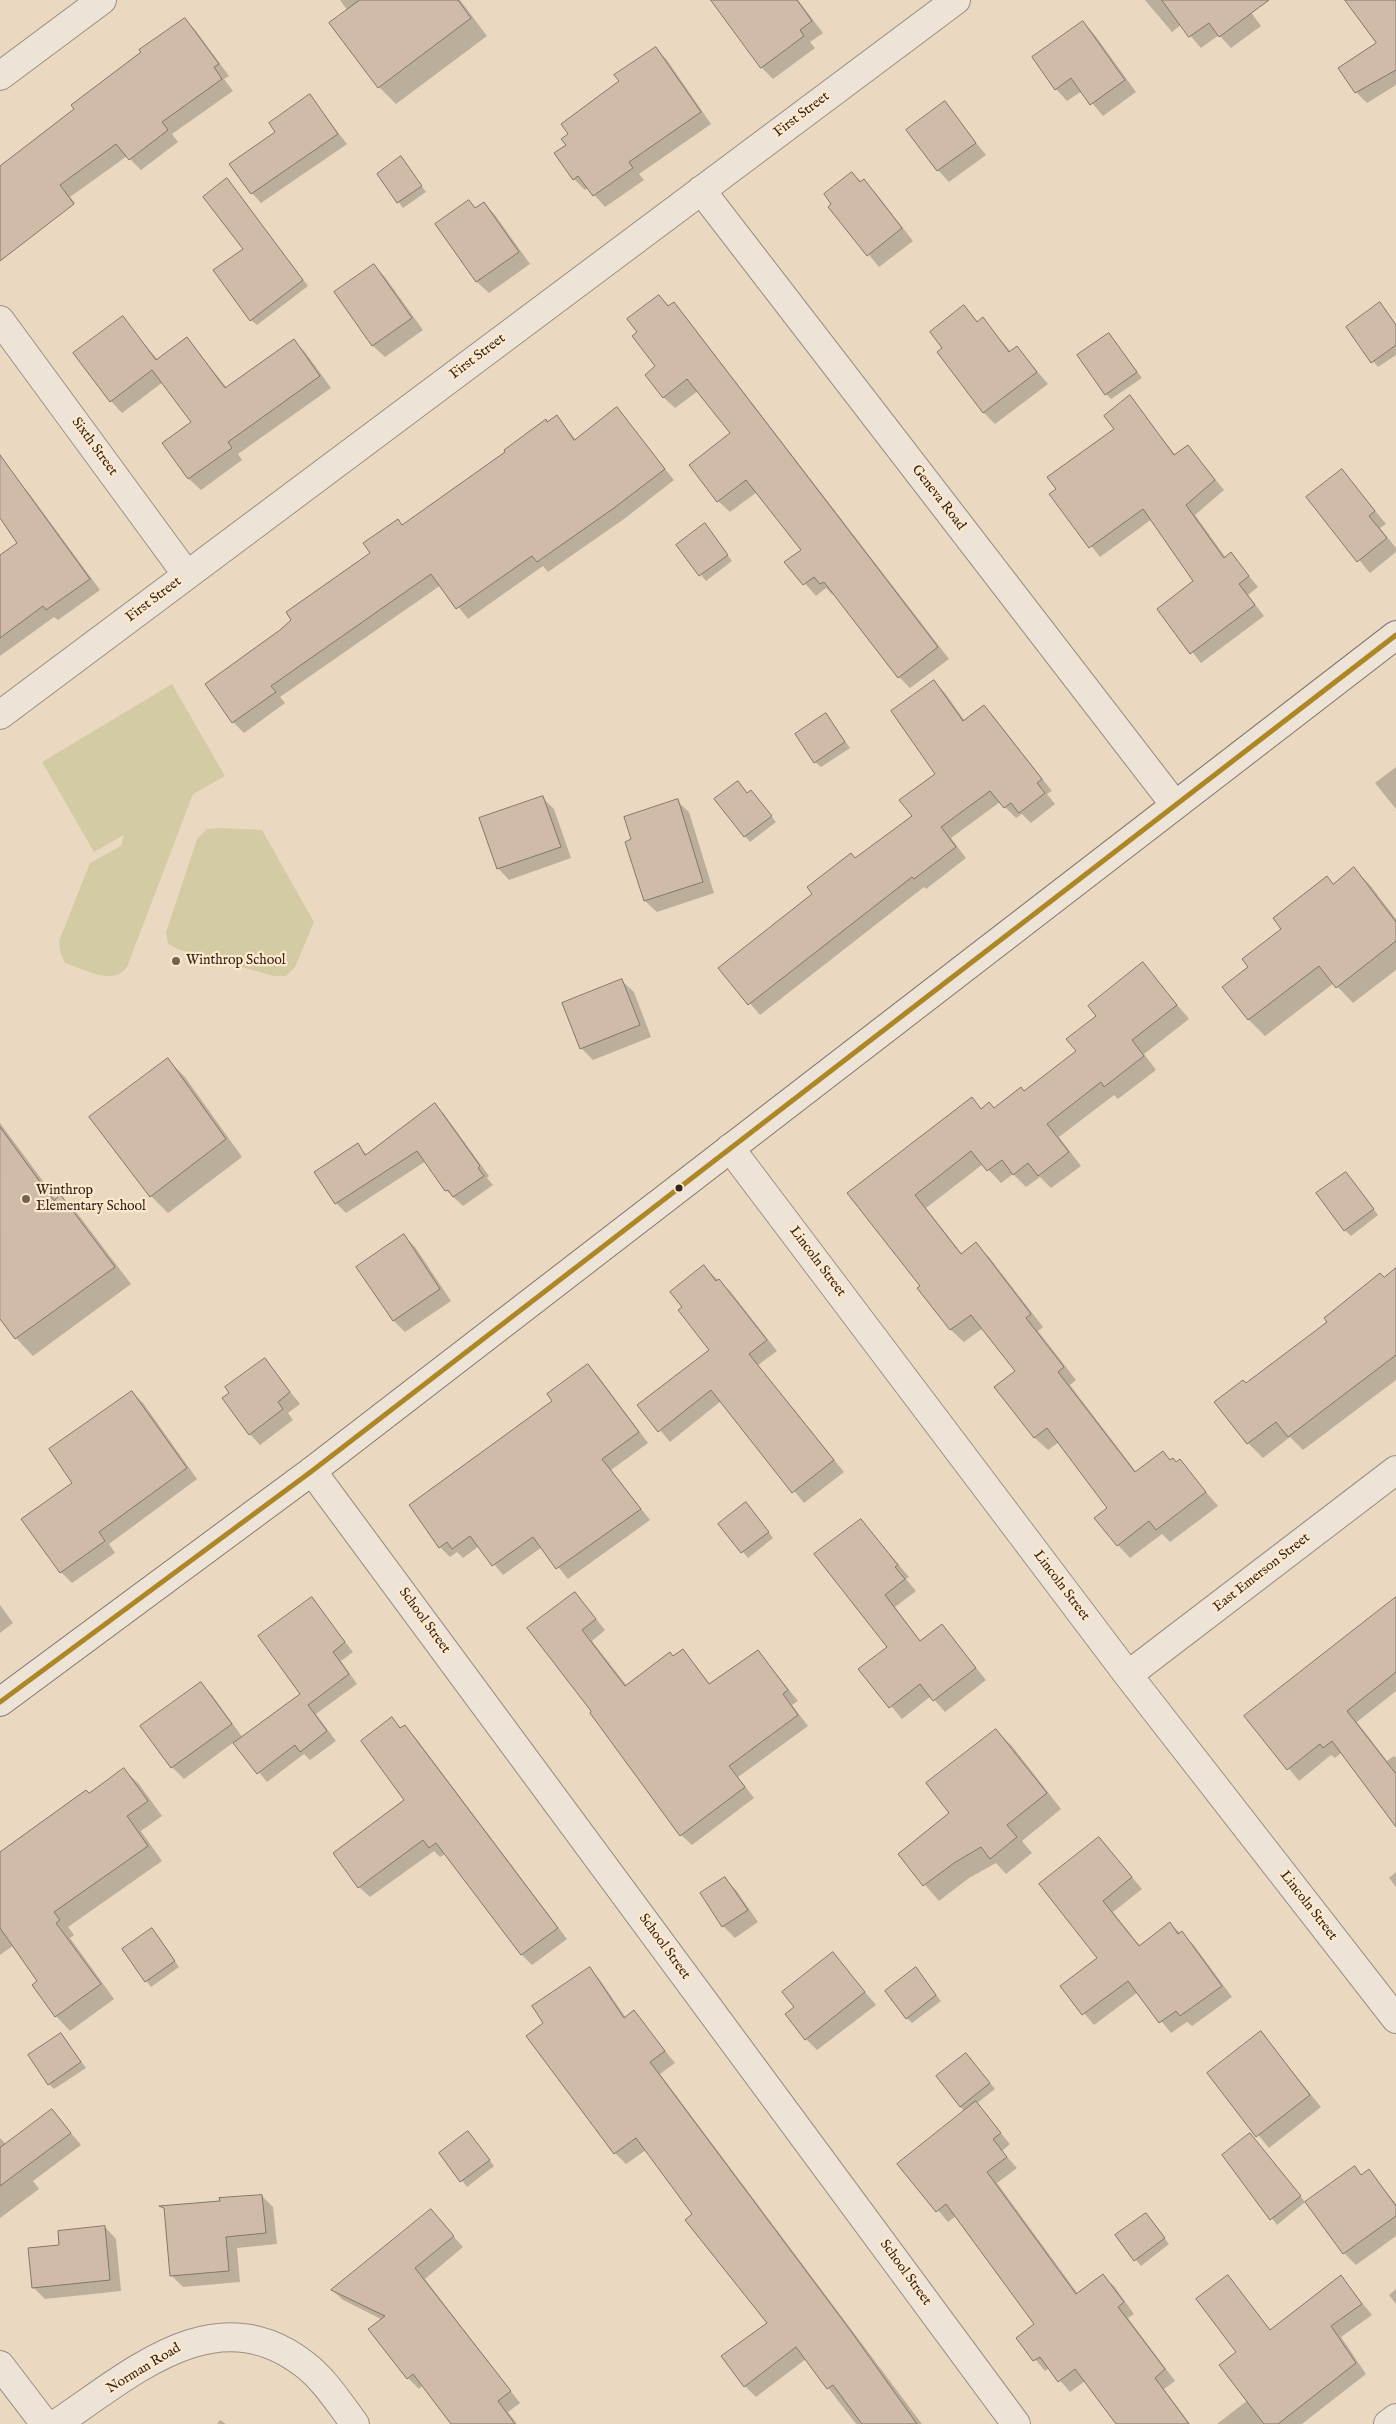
<!DOCTYPE html>
<html>
<head>
<meta charset="utf-8">
<style>
	body { margin:0 }
	canvas { display:block; background:#ead9c0 }
</style>
</head>
<body>
<canvas width="1396" height="2424"></canvas>
<script>
const context = document.querySelector('canvas').getContext('2d');
context.lineJoin = 'round';
function paint(path, color) { context.fillStyle = color; context.fill(path, 'evenodd'); }
function trace(path, color, width, dash) { context.strokeStyle = color; context.lineWidth = width; context.lineCap = dash ? 'butt' : 'round'; context.setLineDash(dash || []); context.stroke(path); }
function drawText(font, color, halo, rows, align = 'center') {
  context.font = font + ' "IM FELL English",serif'; context.lineWidth = 4.5; context.setLineDash([]); context.textBaseline = 'middle'; context.strokeStyle = halo; context.fillStyle = color; for (const [text, x, y, turn = 0] of rows) {
    context.save(); context.translate(x, y); context.rotate((+turn || 0) * Math.PI / 180); context.textAlign = isNaN(turn) ? turn : align; if (halo) context.strokeText(text, 0, 0); context.fillText(text, 0, 0); context.restore();
  }
}
paint(new Path2D(`
	M172 684 225 776 193 794 127 967C112 987 85 969 65 963L60 952 59 941 90 863 121 846 124 835 94 852 42 762Z
	M221 828 262 830 314 922 295 967 286 976H274L180 950 168 944 166 932 197 839 207 829Z`), '#d2cba3');
paint(new Path2D(`
	M340 0H460L487 36 396 104 379 87 348 11Z
	M712 0H798L823 33 810 42 815 48 773 79 762 68Z
	M1145 0H1242L1261 26 1231 48 1219 35 1201 48 1181 25 1172 32Z
	M1348 0H1396V85L1367 103 1356 92 1340 68 1378 44Z
	M185 19 196 31 229 76 224 79 233 91 172 134 178 142 141 170 127 156 70 197 75 203 5 245 0 241V167L76 110Z
	M1083 22 1094 34 1136 92 1103 116 1082 91 1067 101 1056 89 1033 58Z
	M655 48 667 60 711 124 639 174 644 180 605 207 588 188 585 190 574 179 567 145 620 82Z
	M310 96 347 144 261 203 252 193 277 132Z
	M944 103 986 155 949 182 938 170 908 130Z
	M401 158 426 192 403 208 378 174Z
	M852 174 875 192 913 241 879 267 830 207Z
	M227 180 308 286 257 325 251 320 244 249Z
	M469 202 476 209 484 203 495 215 530 264 489 293 477 282 437 225Z
	M374 265 385 277 423 330 385 357 373 346 335 292Z
	M659 296 670 307 674 304 685 316 949 659 910 688 899 677 835 594 833 595 826 588 816 596 786 562 803 550 757 492 730 512 718 501 731 434 698 391 675 408 663 397 657 367 638 332Z
	M964 307 978 322 983 319 1011 352 1017 347 1048 384 995 424 984 413 938 352 944 348Z
	M1385 309 1396 325V355L1378 367 1347 327Z
	M122 318 158 360 187 338 227 388 294 341 305 352 331 388 238 454 242 460 201 490 189 479 164 443 193 423 163 382 122 413 111 401 75 353Z
	M1109 334 1142 378 1111 399 1106 394Z
	M1130 397 1176 456 1188 446 1224 490 1195 515 1226 558 1231 554 1258 587 1248 595 1264 616 1201 663 1158 609 1195 581 1152 519 1100 557 1051 495 1116 429Z
	M617 409 674 480 624 519 548 572 543 566 468 619 441 585 280 697 285 703 244 733 233 722 206 684 281 631 372 554 398 520 403 526 557 417 576 440Z
	M1342 470 1386 524 1380 528 1396 548V552L1370 573 1307 497Z
	M17 481 28 492 100 590 58 620 54 617 0 656V556L19 543 0 516V494Z
	M710 530 732 561 706 581 678 545Z
	M934 682 945 693 965 721 984 706 994 717 1052 791 1047 794 1055 804 1031 823 1022 814 1016 818 1000 802 951 838 966 858 926 889 924 887 760 1015 720 968 814 894 851 854 856 859 913 816 937 774Z
	M826 715 850 748 821 767 815 762Z
	M1396 767V809L1375 783Z
	M743 788 748 794 756 797 776 822 750 842 745 836Z
	M543 798 554 809 571 858 509 880 498 868Z
	M677 801 689 812 714 893 657 912 645 901Z
	M1354 869 1370 885 1396 919V970L1353 1003 1334 983 1265 1036 1248 1019 1250 967 1327 878 1334 885Z
	M1143 964 1189 1019 1144 1054 1156 1070 1118 1099 1114 1095 1059 1137 1081 1166 1051 1188 1040 1177 1026 1187 1013 1174 1001 1183 983 1164 926 1208 962 1254 976 1244 989 1257 1043 1327 1038 1331 1076 1380 1070 1385 1137 1473 1163 1453 1171 1461 1177 1463 1180 1461 1218 1506 1170 1542 1162 1534 1130 1558 1118 1545 1109 1508 1059 1442 1048 1450 1035 1438 996 1387 1017 1371 983 1328 964 1342 951 1330 919 1288 922 1286 849 1193 972 1099 982 1109H994L1024 1092 1078 1052 1098 1016Z
	M622 981 634 992 651 1037 593 1060 581 1048Z
	M168 1060 185 1077 242 1157 168 1213 151 1196Z
	M435 1105 444 1114 489 1176 487 1178 493 1185 463 1206 446 1190 426 1161 346 1213 336 1203 316 1172 358 1145 367 1155Z
	M0 1123 57 1200 60 1196 77 1213 131 1284 33 1356 16 1338 0 1317Z
	M1346 1173 1378 1215 1351 1236 1345 1230Z
	M404 1236 415 1247 451 1301 405 1332 393 1320Z
	M704 1267 730 1291 777 1351 758 1365 844 1472 804 1503 721 1401 670 1442 639 1405 711 1350Z
	M1396 1269V1380L1303 1450 1290 1437 1263 1458 1248 1443 1216 1402 1246 1385Z
	M265 1360 300 1404 288 1413 293 1420 260 1445 250 1434Z
	M588 1365 598 1376 648 1443 611 1470 650 1520 568 1579 542 1547 503 1575 479 1546 463 1558 457 1552 450 1557 440 1547 553 1401Z
	M132 1392 143 1403 197 1479 109 1544 115 1553 72 1583 61 1572Z
	M751 1509 773 1538 748 1558 720 1524Z
	M861 1520 909 1577 906 1579 916 1591 895 1607 921 1642 942 1626 986 1680 945 1712 931 1696 902 1719 860 1669 888 1647Z
	M575 1593 605 1630 592 1641 627 1686 683 1650 710 1684 758 1651 798 1701 792 1705 808 1726 738 1777 754 1798 692 1845 681 1835 592 1713Z
	M312 1599 353 1652 341 1661 357 1684 316 1714 336 1741 310 1760 304 1754 267 1782 234 1742 184 1779 172 1767 201 1684 212 1695 243 1738 302 1695Z
	M1396 1599V1691L1357 1722 1387 1761 1394 1756 1396 1758V1815L1342 1752 1335 1758 1331 1755 1299 1781 1246 1716Z
	M0 1605 13 1623 0 1633Z
	M392 1719 401 1728 404 1726 415 1737 567 1939 532 1965 522 1955 445 1854 440 1857 434 1851 370 1897 359 1887 406 1800Z
	M996 1730 1012 1746 1061 1809 1022 1841 1032 1853 1006 1874 996 1863 969 1878 939 1901 899 1855 951 1814Z
	M124 1770 139 1784 162 1816 141 1831 162 1861 68 1927 74 1935 70 1938 114 1999 70 2031 56 2016 39 1981 14 1945 0 1955V1853Z
	M1099 1838 1142 1889 1113 1912 1140 1946 1170 1924 1193 1944 1232 1997 1192 2026 1187 2022 1171 2033 1138 1992 1094 2025 1062 1987 1099 1958Z
	M1396 1872V1887L1389 1878Z
	M725 1879 736 1890 758 1922 735 1938 723 1926 702 1894Z
	M157 1935 179 1967 151 1987 123 1950Z
	M833 1954 876 2005 817 2050 806 2039 796 2007Z
	M589 1969 600 1980 626 2018 634 2012 675 2063 660 2074 922 2424H856L806 2359 756 2397 745 2386 768 2324 687 2220 694 2214 646 2150 626 2164 615 2153 528 2036 545 2024Z
	M921 1975 941 2001 912 2023 907 2018Z
	M1261 2033 1321 2107 1269 2148 1208 2074Z
	M61 2034 86 2068 54 2089 49 2084Z
	M966 2054 995 2089 976 2104 1010 2144 1002 2151 1017 2168 997 2183 1078 2294 1103 2276 1114 2286 1134 2314 1128 2318 1175 2381 1164 2389 1190 2424H1118L1085 2381 1070 2392 1049 2368 1045 2371 1017 2338 1036 2325 956 2216 948 2222 899 2164 965 2111 960 2107Z
	M52 2110 81 2145 33 2181 39 2189 0 2218V2138L7 2145Z
	M473 2138 494 2166 467 2187 441 2153Z
	M1255 2140 1305 2202 1277 2225 1224 2155Z
	M1354 2168 1362 2176 1369 2171 1396 2204V2236L1356 2265 1344 2253 1307 2202Z
	M262 2196 273 2207 277 2244 237 2248 240 2282 183 2287 171 2275 166 2211 162 2207 221 2202Z
	M431 2211 463 2247 425 2279 520 2403 508 2412 517 2424H453L423 2385 419 2389 408 2378 370 2330 383 2320 343 2300 332 2290Z
	M1151 2220 1169 2244 1141 2266 1117 2236Z
	M105 2227 116 2239 121 2291 45 2299 33 2287 60 2247Z
	M1228 2277 1271 2331 1341 2277 1372 2315 1341 2337 1366 2374 1302 2424H1217L1248 2400 1238 2352Z
	M1396 2289V2304L1389 2295Z
	M220 2420 226 2424H217Z`), '#0003');
const building = new Path2D(`
	M360 0H458L471 18 378 88 329 23Z
	M711 0H797L812 21 800 30 804 36 761 68Z
	M1162 0H1269L1219 37 1209 23 1189 37Z
	M1345 0H1396V70L1355 93 1338 68 1376 43Z
	M185 18 219 64 214 67 222 79 162 122 168 130 129 160 116 144 60 185 74 204 0 261V166L74 109 71 105 141 52 139 50Z
	M1083 21 1125 80 1090 105 1071 78 1055 90 1032 57Z
	M656 47 701 112 629 162 633 168 593 196 578 176 573 180 554 153 566 145 561 139 568 134 561 124 619 81 614 75Z
	M310 94 338 134 251 194 229 164 275 132 269 123Z
	M945 101 976 143 937 171 906 130Z
	M401 156 422 186 397 203 377 174Z
	M852 172 860 182 864 179 902 228 867 256 828 207 831 204 824 194Z
	M227 178 303 280 250 321 213 270 243 249 203 197Z
	M469 200 475 208 484 202 519 252 476 282 435 224Z
	M374 264 412 318 372 346 334 292Z
	M659 295 668 306 674 302 938 647 898 678 824 582 820 584 814 577 803 585 784 562 801 550 746 480 717 502 689 465 730 433 687 379 663 398 645 375 655 366 632 336 637 332 627 319Z
	M1380 302 1396 325V345L1371 363 1346 327Z
	M964 305 977 322 983 317 1009 352 1017 346 1037 372 983 413 937 352 942 348 930 332Z
	M123 316 156 360 187 337 225 388 294 339 320 376 228 442 232 448 188 479 162 443 191 422 152 370 110 402 73 353Z
	M1109 333 1137 372 1105 395 1077 355Z
	M1130 395 1174 455 1188 445 1215 480 1186 505 1224 558 1231 552 1249 576 1239 584 1255 605 1190 654 1157 609 1193 581 1143 509 1089 548 1049 494 1056 489 1047 477 1114 429 1104 416Z
	M617 407 665 469 614 508 537 562 532 556 456 609 431 574 271 686 276 692 232 723 205 684 280 630 291 620 286 612 370 553 363 543 398 519 402 525 505 452 504 450 546 419 547 422 557 415 574 440Z
	M0 455 90 579 46 610 43 606 0 638V555L17 543 0 518Z
	M1342 469 1375 511 1369 516 1387 538 1357 562 1306 497Z
	M705 523 728 555 699 576 676 545Z
	M934 680 963 721 984 705 1042 779 1037 783 1045 793 1019 813 1011 803 1004 808 990 791 941 827 956 847 914 879 912 877 748 1005 718 968 812 894 807 887 851 853 855 858 912 816 899 800 935 774 891 711Z
	M826 713 845 742 814 763 795 734Z
	M738 781 747 793 751 790 772 816 744 837 714 799Z
	M543 796 561 847 497 869 479 818Z
	M678 799 703 882 644 901 625 842 631 839 624 817Z
	M1354 867 1396 922V941L1336 988 1319 966 1248 1020 1222 987 1248 967 1242 959 1281 929 1273 918 1327 876 1333 884Z
	M1143 962 1177 1005 1132 1040 1144 1056 1104 1087 1101 1082 1047 1124 1069 1152 1038 1176 1028 1163 1013 1175 1002 1160 987 1171 971 1151 915 1195 961 1254 976 1242 1031 1314 1026 1318 1064 1367 1058 1372 1135 1472 1163 1451 1170 1460 1173 1458 1176 1462 1180 1459 1206 1492 1156 1530 1149 1521 1117 1546 1094 1518 1107 1508 1047 1428 1034 1438 994 1387 1015 1371 971 1315 950 1330 917 1288 920 1286 847 1193 972 1097 981 1109 989 1102 994 1108 1021 1087 1024 1091 1076 1051 1066 1039 1096 1016 1088 1006Z
	M622 979 640 1025 580 1049 562 1003Z
	M168 1058 226 1139 150 1197 89 1117Z
	M435 1103 480 1166 478 1168 484 1176 453 1197 448 1190 445 1191 417 1151 335 1204 314 1172 358 1143 365 1155Z
	M0 1127 54 1201 60 1194 115 1267 15 1339 0 1319Z
	M1346 1172 1374 1209 1344 1231 1316 1193Z
	M404 1234 440 1289 393 1321 356 1267Z
	M704 1265 716 1281 719 1279 767 1340 749 1354 834 1460 792 1493 711 1390 658 1432 637 1405 709 1350 678 1310 682 1307 670 1292Z
	M1396 1268V1355L1288 1437 1276 1422 1247 1444 1214 1402 1243 1380 1246 1383 1327 1322 1324 1318 1380 1273 1384 1277Z
	M265 1358 290 1392 278 1402 283 1409 249 1435 222 1398 229 1393 225 1387Z
	M588 1364 639 1432 602 1459 641 1509 556 1569 533 1537 492 1566 470 1536 452 1549 447 1542 439 1548 409 1505 552 1401 547 1394Z
	M132 1391 187 1468 99 1532 105 1541 60 1573 21 1519 72 1483 49 1449Z
	M746 1502 769 1532 741 1553 718 1524Z
	M861 1519 898 1565 895 1567 905 1579 885 1595 920 1641 942 1624 976 1668 933 1701 920 1684 889 1708 858 1669 887 1647 814 1554Z
	M575 1592 596 1619 582 1630 625 1686 670 1652 673 1656 683 1649 709 1684 758 1650 788 1690 783 1694 798 1715 729 1766 745 1787 680 1836 590 1713 591 1711 527 1628Z
	M312 1597 345 1642 333 1652 349 1674 308 1705 327 1731 300 1752 295 1745 257 1774 233 1743 300 1694 258 1636Z
	M1396 1597V1672L1347 1711 1396 1774V1827L1332 1741 1323 1748 1320 1744 1287 1770 1244 1716Z
	M201 1682 232 1724 171 1768 140 1726Z
	M392 1717 400 1728 405 1725 558 1928 521 1955 436 1843 429 1848 423 1840 358 1888 333 1853 404 1800 361 1741Z
	M996 1729 1047 1793 1007 1825 1017 1837 990 1859 981 1847 954 1863 923 1886 898 1854 949 1813 926 1783Z
	M124 1768 148 1801 127 1816 148 1846 54 1912 60 1920 56 1923 101 1984 55 2017 32 1985 37 1981 0 1928V1852L86 1790 89 1793Z
	M1099 1837 1132 1877 1103 1901 1139 1946 1170 1922 1178 1934 1182 1931 1222 1986 1180 2016 1176 2011 1159 2023 1128 1981 1082 2015 1060 1986 1097 1958 1039 1884Z
	M725 1877 748 1910 722 1927 700 1893Z
	M152 1928 175 1961 145 1982 122 1949Z
	M833 1952 865 1992 805 2040 785 2014 794 2007 782 1992Z
	M590 1967 624 2018 634 2010 665 2051 650 2062 853 2334 917 2424H862L833 2385 827 2389 796 2347 744 2387 721 2356 767 2323 685 2220 692 2214 636 2138 614 2154 526 2036 543 2023 532 2006Z
	M916 1967 936 1995 906 2019 885 1991Z
	M1261 2031 1310 2095 1256 2137 1207 2073Z
	M61 2033 81 2062 48 2085 28 2055Z
	M966 2053 990 2083 960 2107 936 2076Z
	M976 2101 1001 2133 993 2139 1007 2157 987 2172 1076 2294 1103 2274 1124 2302 1118 2307 1165 2369 1155 2378 1189 2424H1116L1075 2369 1058 2382 1040 2357 1033 2361 1016 2338 1034 2324 946 2204 936 2212 897 2164Z
	M52 2109 71 2133 0 2186V2148Z
	M468 2131 490 2160 460 2182 439 2153Z
	M1250 2133 1301 2196 1270 2220 1222 2155Z
	M1355 2166 1361 2175 1369 2169 1396 2206V2216L1343 2254 1305 2202Z
	M262 2195 266 2233 226 2237 229 2271 170 2276 164 2208 159 2206 220 2201 219 2198Z
	M431 2209 454 2236 415 2268 511 2391 498 2401 515 2424H451L413 2374 407 2379 368 2329 385 2316 331 2290Z
	M1146 2213 1165 2238 1134 2261 1115 2235Z
	M105 2226 110 2280 32 2288 28 2248 59 2245 58 2231Z
	M1228 2275 1270 2330 1341 2275 1362 2304 1331 2326 1356 2363 1278 2424H1264L1219 2365 1236 2352 1196 2299Z`);
paint(building, '#d0bba8');
trace(building, '#82776a', 1);
const minor = new Path2D(`
	M0 76 102 0
	M701 190 1175 805
	M0 320 187 575
	M0 715 956 0
	M312 1471 1016 2424
	M0 2365 45 2424
	M56 2424C130 2375 215 2295 304 2364 325 2380 339 2403 355 2424
	M1388 2424 1396 2418`);
const tertiary = new Path2D(`
	M730 1148 1128 1675 1396 2019
	M1128 1675 1396 1470`);
const secondary = new Path2D(`
	M0 1702 312 1471 1396 635`);
trace(minor, '#9a8f81', 30);
trace(tertiary, '#9a8f81', 30);
trace(secondary, '#82776a', 30);
trace(minor, '#ede3d7', 28);
trace(tertiary, '#ede3d7', 28);
trace(secondary, '#ede3d7', 28);
trace(new Path2D(`
	M0 1702 312 1471 1396 635`), '#ad8626', 5);
for (const [x, y, r, color] of [
	[176,961,5,"#736355"],
	[679,1188,4.5,"#33241c"],
	[26,1199,5,"#736355"]
]) { const dot = new Path2D(); dot.arc(x, y, r, 0, 2 * Math.PI); context.fillStyle = color; context.fill(dot); trace(dot, '#fde8cb', 2); }
drawText('14px', '#33241c', '#fde8cb', [
	["First Street",802,115,-37],
	["First Street",478,357,-37],
	["Sixth Street",94,447,54],
	["Geneva Road",938,498,52],
	["First Street",154,600,-37],
	["Lincoln Street",817,1262,53],
	["East Emerson Street",1262,1573,-38],
	["Lincoln Street",1061,1586,53],
	["School Street",424,1621,54],
	["Lincoln Street",1308,1906,52],
	["School Street",664,1947,54],
	["School Street",905,2273,54],
	["Norman Road",144,2369,-31]
]);
drawText('14px', '#33241c', '#fde8cb', [
	["Winthrop School",186,961],
	["Winthrop",36,1191],
	["Elementary School",36,1207]
], 'left');
</script>
</body>
</html>
